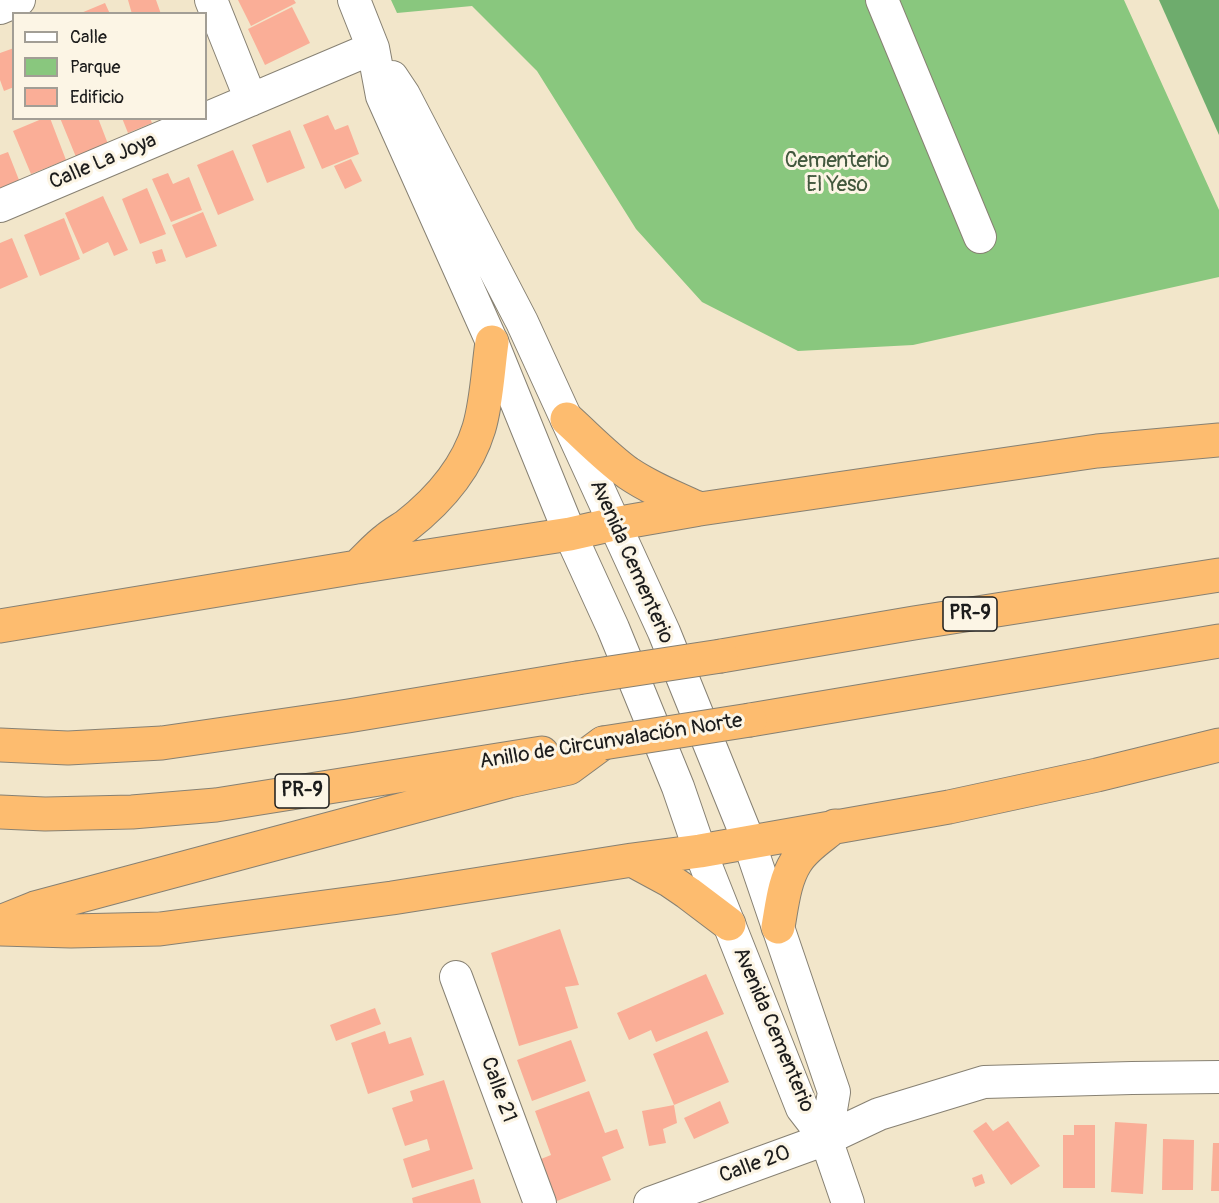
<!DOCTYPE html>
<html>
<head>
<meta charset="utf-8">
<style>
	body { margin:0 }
	#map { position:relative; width:1219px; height:1203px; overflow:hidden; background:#f2e6ca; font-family:Pangolin,sans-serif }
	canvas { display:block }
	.legend { position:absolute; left:12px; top:12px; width:195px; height:108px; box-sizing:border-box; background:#fcf5e5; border:2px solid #a29e95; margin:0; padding:8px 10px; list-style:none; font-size:18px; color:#1c1c1c }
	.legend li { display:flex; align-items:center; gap:12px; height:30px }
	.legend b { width:30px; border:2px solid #a29e95 }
</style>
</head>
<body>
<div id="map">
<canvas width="1219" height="1203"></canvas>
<ul class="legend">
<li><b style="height:8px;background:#fff"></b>Calle</li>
<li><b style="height:16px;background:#89c77e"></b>Parque</li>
<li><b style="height:16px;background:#faae97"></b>Edificio</li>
</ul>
</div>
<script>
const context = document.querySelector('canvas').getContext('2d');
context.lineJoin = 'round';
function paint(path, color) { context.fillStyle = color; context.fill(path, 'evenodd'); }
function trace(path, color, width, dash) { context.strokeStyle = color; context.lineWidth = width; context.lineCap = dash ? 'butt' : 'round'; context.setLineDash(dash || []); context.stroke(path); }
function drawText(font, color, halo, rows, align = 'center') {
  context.font = font + ' Pangolin,sans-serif'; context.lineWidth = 6; context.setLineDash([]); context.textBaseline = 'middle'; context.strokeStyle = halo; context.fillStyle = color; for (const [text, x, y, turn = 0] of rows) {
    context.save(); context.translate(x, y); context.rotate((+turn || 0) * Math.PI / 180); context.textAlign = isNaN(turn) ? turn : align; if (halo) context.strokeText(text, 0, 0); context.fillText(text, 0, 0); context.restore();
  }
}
paint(new Path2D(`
	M391 0H1124L1219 210V277L913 345 798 351 702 302 636 229 537 71 472 6 397 13Z`), '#89c77e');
paint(new Path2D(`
	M1159 0H1219V135Z`), '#6eac6d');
paint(new Path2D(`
	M128 0H156L161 14H132Z
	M238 0H294L296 3 251 26Z
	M105 3 110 14H81V13Z
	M292 7 310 43 265 65 248 29Z
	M14 48V87L4 91 0 80V53Z
	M328 115 335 130 348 125 359 154 322 169 303 125Z
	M44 118H50L66 160 31 174 13 131Z
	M60 118H98L108 144 76 157Z
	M122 118H150L152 123 128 133Z
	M290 130 305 168 267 183 252 145Z
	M233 150 254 200 218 215 197 165Z
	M8 152 19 180 0 188V155Z
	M351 159 362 181 345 189 334 166Z
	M168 173 173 184 189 177 202 210 171 222 152 179Z
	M147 188 166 234 140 244 122 199Z
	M103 196 128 250 114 256 108 242 83 254 65 213Z
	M203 212 217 246 186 258 172 225Z
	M64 218 80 259 40 276 24 235Z
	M12 238 28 277 0 289V243Z
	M162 249 166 261 156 264 152 252Z
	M560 929 579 985 565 987 578 1028 519 1046 491 953Z
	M706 974 724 1014 656 1042 651 1030 629 1040 617 1013Z
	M375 1008 381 1024 336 1041 330 1025Z
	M385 1031 389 1044 411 1037 424 1075 368 1094 351 1043Z
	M707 1031 729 1082 674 1105 653 1054Z
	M571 1040 586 1081 532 1101 517 1060Z
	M444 1080 473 1169 412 1188 403 1159 430 1150 427 1139 405 1146 392 1108 413 1101 410 1091Z
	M589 1091 605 1133 617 1129 624 1148 602 1157 611 1180 557 1201 541 1159 551 1155 535 1111Z
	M720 1101 729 1123 694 1139 684 1118Z
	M674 1105 677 1123 663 1129 666 1143 649 1146 642 1111Z
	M1008 1121 1040 1166 1011 1185 973 1131 986 1122 993 1131Z
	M1115 1122 1147 1124 1143 1194 1111 1192Z
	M1074 1125H1095V1188H1063V1135H1074Z
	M1163 1139 1194 1140 1193 1190H1162Z
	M1213 1143H1219V1191H1211Z
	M982 1174 985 1183 975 1187 972 1178Z
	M474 1179 481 1203H413L412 1198Z`), '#faae97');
const minor = new Path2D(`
	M211 0 251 100
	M354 0 373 48 382 96 492 342 570 534 613 628 678 787 700 851 802 1108 826 1139 848 1203
	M882 0 980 237
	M0 8 19 0
	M392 77 404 95 522 322 664 632 749 842 834 1092 826 1139
	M0 206 373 48
	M456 977 540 1203
	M650 1203 826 1139 879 1114 984 1082 1132 1078 1219 1077`);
const highway = new Path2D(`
	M567 419C587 437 606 457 628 473 650 488 675 498 700 509
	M357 567C367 558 376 547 387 539 393 534 400 530 406 526 438 501 467 468 479 428 487 401 488 370 492 342
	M0 626 357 567 570 534 614 524 700 509 1097 451 1219 440
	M721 656 914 623 1219 575
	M750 720 1219 641
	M0 745 68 748 162 743 348 716 577 678
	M0 812 45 814 132 812 216 805 542 753
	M632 860 669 880 688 893 729 924
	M0 922 35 908 509 781 569 768 603 743
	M778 927C782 905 784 881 796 862 805 847 822 837 835 826
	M0 929 71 931 160 929 392 898 632 860 700 851 949 807 1097 775 1219 745`);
trace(minor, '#878173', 34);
trace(highway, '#878173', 35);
trace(minor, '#fff', 32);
trace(highway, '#fdbc6f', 33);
const highwayBridge = new Path2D(`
	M577 678 721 656
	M603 743 750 720`);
trace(highwayBridge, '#878173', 35, []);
trace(highwayBridge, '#fdbc6f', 33);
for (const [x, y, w] of [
	[970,614,54],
	[302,791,54]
]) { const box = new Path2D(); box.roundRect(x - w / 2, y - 17, w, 34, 4.5); context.fillStyle = '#fcf5e5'; context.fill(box); trace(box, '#1c1c1c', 1.5); }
drawText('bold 20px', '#1c1c1c', null, [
	["PR-9",970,614],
	["PR-9",302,791]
]);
drawText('21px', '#1c1c1c', '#fcf5e5', [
	["Calle La Joya",103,162,-23],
	["Avenida Cementerio",631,562,66],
	["Anillo de Circunvalación Norte",611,742,-9],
	["Avenida Cementerio",773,1030,67],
	["Calle 21",498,1090,70],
	["Calle 20",755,1165,-20]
]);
drawText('21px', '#42583e', '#fcf5e5', [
	["Cementerio",837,162],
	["El Yeso",837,186]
]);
</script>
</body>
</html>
